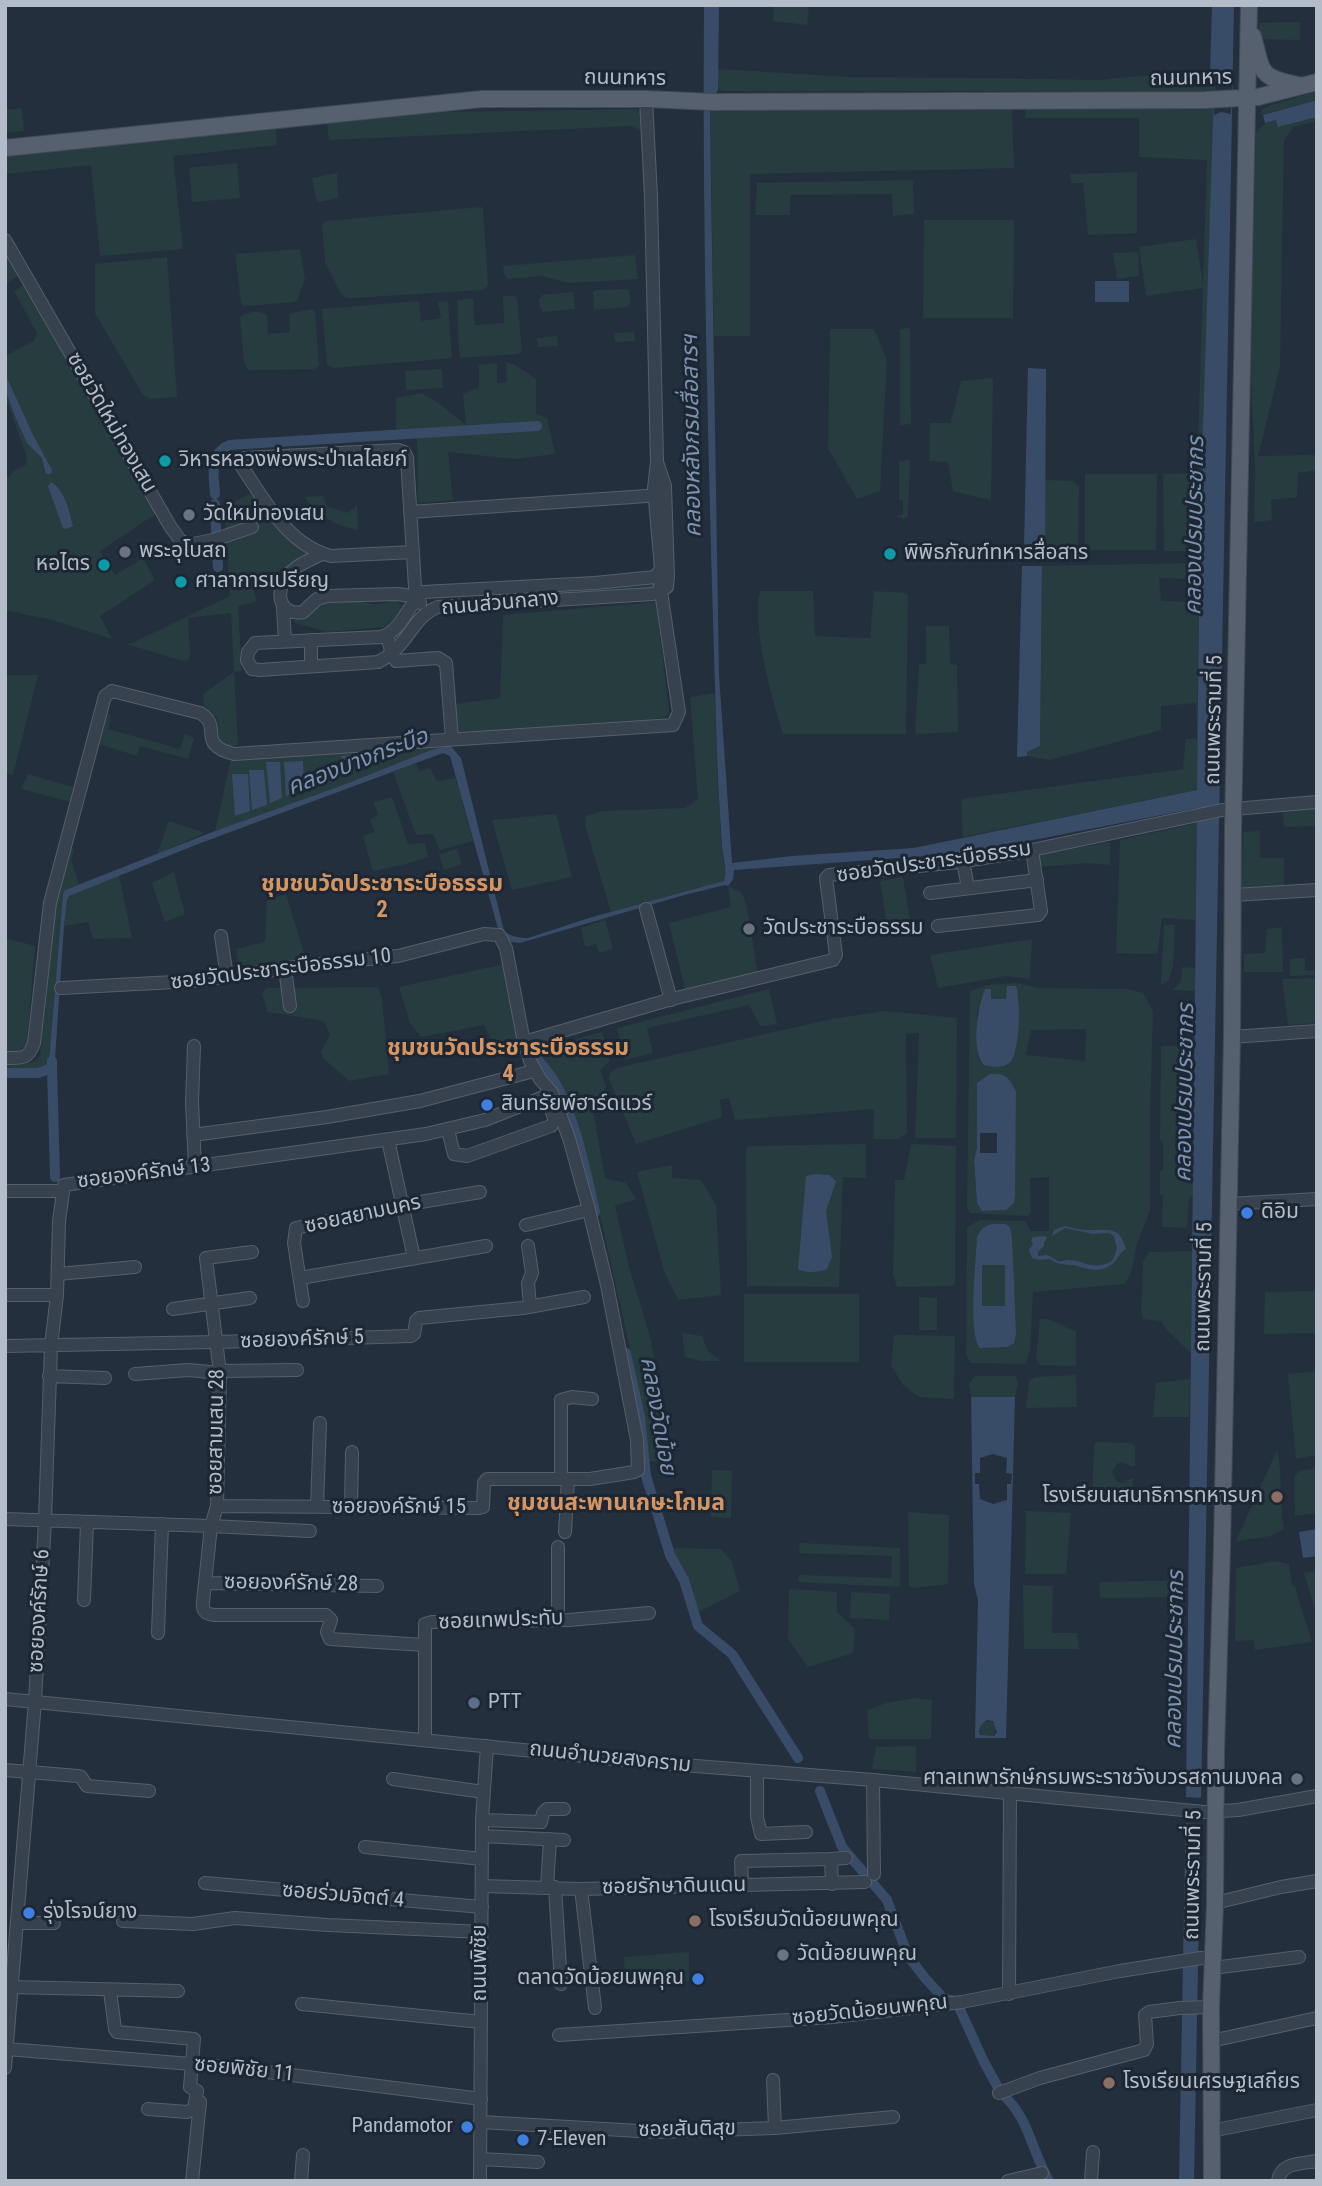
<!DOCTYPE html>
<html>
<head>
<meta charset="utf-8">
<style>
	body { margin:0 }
	#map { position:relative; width:1322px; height:2186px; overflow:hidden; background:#242f3e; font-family:"Roboto Condensed",sans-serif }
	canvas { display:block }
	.frame { position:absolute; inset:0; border:7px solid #b4bcc9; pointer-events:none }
</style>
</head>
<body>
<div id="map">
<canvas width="1322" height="2186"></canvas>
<div class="frame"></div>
</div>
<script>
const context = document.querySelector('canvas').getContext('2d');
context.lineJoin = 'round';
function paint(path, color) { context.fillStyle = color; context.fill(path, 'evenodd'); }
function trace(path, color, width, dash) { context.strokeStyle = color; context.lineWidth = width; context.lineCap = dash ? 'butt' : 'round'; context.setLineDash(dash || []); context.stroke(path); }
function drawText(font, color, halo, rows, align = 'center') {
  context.font = font + ' "Roboto Condensed","Noto Sans Thai",sans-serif'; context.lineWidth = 6; context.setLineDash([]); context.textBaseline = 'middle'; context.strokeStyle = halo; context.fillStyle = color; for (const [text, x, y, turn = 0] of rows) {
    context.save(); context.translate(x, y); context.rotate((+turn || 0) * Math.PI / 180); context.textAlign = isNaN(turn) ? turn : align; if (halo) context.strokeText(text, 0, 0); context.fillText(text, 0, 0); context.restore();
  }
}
paint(new Path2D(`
	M774 5H809L807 25 773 21Z
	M1300 22V40L1259 39V23Z
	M717 69 850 77 966 78 1101 80 1147 75 1210 74 1215 82 1214 91H723L718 89Z
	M1317 91V100L1260 115 1263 109 1269 106Z
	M923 106 1009 107 1012 111 1014 168 750 174V336H714L710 111Z
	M1214 106 1199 552 1197 790 963 837 961 799 1183 769 1186 739 1197 738 1196 703 1161 706V730L1050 760 1027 756 1026 752 1040 746 1042 566 1191 563V551H1164L1163 474 1197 473 1203 288 1146 296 1139 247 1196 239 1203 284 1207 160 1139 157V118H1026L1025 110 1030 108ZM1159 578 1191 579 1195 587V602L1161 601Z
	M22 108 24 131 5 133V110Z
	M636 109 641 112 640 130 631 126 329 140 327 123 447 112Z
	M1317 117V121L1293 127 1284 140 1280 367 1258 456 1317 455V470L1298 473 1297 497 1271 500 1272 520 1254 522 1255 467 1250 357 1256 133 1265 123 1276 119 1279 127Z
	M276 128 277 145 173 156 183 249 100 256 91 165 5 174V155Z
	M237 163 240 198 192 202 189 168Z
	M1137 172V233L1088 235 1083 183H1071L1070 174Z
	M337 173 338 198 320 202 316 200 312 178Z
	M910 180 913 182 914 214 893 216 892 194 790 195V215H755L757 183Z
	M481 207 483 208 488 285 484 290 351 298 345 297 341 294 325 262 322 225 326 221Z
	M924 220H1014L1013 318H923Z
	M5 249 19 273 18 276 5 284Z
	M300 249 305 280 297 300 294 302 243 306 241 303 235 254Z
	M1138 252 1139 276 1117 279 1113 253Z
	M635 255 638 279 568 283 543 276 507 279 504 274 503 266Z
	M167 257 177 397 151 399 143 395 95 313V264Z
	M25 284 157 513 100 551 115 575 143 558 155 580 100 616 112 639 52 620 5 610V478L10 476 13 471 27 464 26 454 5 396V356L34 341 37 333 14 291Z
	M627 289 629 290 631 303 628 304V307L594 310 593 292 596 290Z
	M573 292 575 309 542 312V309H540L539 298 542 297V295Z
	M503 296H515L517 298 522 351 518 354 461 358 459 350 457 300 473 298 475 325 504 323Z
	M419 301 421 321 441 318 438 302 448 301 452 358 334 368 327 365 322 309Z
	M311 309 315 311 319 366 314 369 248 370 244 362 240 317C246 312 260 310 267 315L268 334 290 332 289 314Z
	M910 328 911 424 900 425V329Z
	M830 329H874L887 360 880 491 857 499 828 448Z
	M634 332 635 341 615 342 614 333Z
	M557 336 558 346 538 347 537 338Z
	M506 362 517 366 536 379V414L547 418 555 454 515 459 448 452 453 500 418 503 417 438 396 439V398L422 393 437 402 466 425 463 394 479 387V365L497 363V383L507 382Z
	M442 369 443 388 406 390 405 371Z
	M993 378 991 500 953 491 948 462 929 461 930 423H949L950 425 961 381Z
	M910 460 908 516 904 519 896 516 903 515V500H899V461Z
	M1085 474H1157L1156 550H1085Z
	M1045 480 1073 481 1079 486 1078 545 1076 551 1045 550Z
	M252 493 282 534 309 556 251 585 256 597 255 602 238 606 242 671 234 672 238 745 231 747 220 745 217 718 204 706 203 694 234 672 231 613 188 618 190 655 188 660 183 661 126 644 132 643 230 596 224 507Z
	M323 496 327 506 347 513 357 505 358 530C335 526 318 515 304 497Z
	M655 584 657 585 653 589 585 592 583 590Z
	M575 589V593L481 596V595Z
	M760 591H813L815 636 870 638 874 591 906 593 908 596 906 734H783C772 700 751 625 760 591Z
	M395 598 401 605V612L390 625 384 627 328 632 295 623V618C302 613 310 607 319 605 331 602 352 599 364 602 378 606 382 605 395 598Z
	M656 602 669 711 665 717 641 721 458 733 456 704 500 698 503 615Z
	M926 626H949L950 664 957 665 958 732 915 734 919 664H926Z
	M5 675H38L13 775 5 773Z
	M715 693 717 767 722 853 726 877 723 881 715 884 611 912 585 825 586 816 602 811 685 808 698 799 690 697Z
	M105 714 111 715 108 729 180 749 185 734 194 738 188 759 140 746 137 756 99 744Z
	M417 745H450L431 750 343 785 215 831 231 759Z
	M416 763 419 771 430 768 437 781 456 778 473 841 440 850 433 834 416 835 393 772Z
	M28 774 76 788 71 802 21 789Z
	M392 797 408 844 425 843 428 857 406 864 373 871 363 836 375 832 370 820 378 814 373 802Z
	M1317 807V826L1286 827 1284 825 1283 810Z
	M556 814 572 877 512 890 492 820Z
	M169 821 205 833 157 854Z
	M1197 823 1196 920 1162 918 1157 954 1116 953 1120 840Z
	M1260 831V858H1284V889H1242L1243 832Z
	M1110 842V865L1087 863 1038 867 1037 855Z
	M69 849H74L71 860 79 884 68 888 63 894 48 1067 39 1071H5V1066L32 1063 40 1056 53 911Z
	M457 849 462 864 444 870 439 854Z
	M174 872 185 914 165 922 152 883Z
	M119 875 132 938 93 939 88 922 64 926 67 901 69 896Z
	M903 877 912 934 889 937 880 881Z
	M728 886 742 893 747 907 758 975 686 993 669 923 731 907Z
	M286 894 307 963 240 973 236 949 265 942 267 900Z
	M605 920 613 949 599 953 596 944 585 947 581 928Z
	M1164 925H1175L1173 966 1169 980 1161 985Z
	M1282 927 1283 972H1244V954L1265 953 1267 929Z
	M5 938 35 946 27 1043C21 1051 15 1054 5 1054Z
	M1032 939 1030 979 1006 976 938 988 930 955Z
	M1305 958V970L1315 971 1314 975 1290 976V959Z
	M505 964 521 1046 497 1051 484 1025 421 1037 410 1023 399 987Z
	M1182 967 1195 968V991L1173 990 1181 981Z
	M1317 978V1023L1288 1025 1282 979Z
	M1017 983 1038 988 1128 989 1143 993 1153 1011 1150 1115V1210L1136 1247 1132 1270 1125 1284 1033 1292 1030 1352 1025 1364 971 1363 966 1355 967 1227 980 1220 1025 1221 1031 1231H1049V1177L1030 1178 1031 1212 1028 1216 970 1213 967 1208 970 991 988 985ZM1007 986 1019 996C1018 1018 1019 1041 1010 1062L980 1061 977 1055V1012L991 989V999H1007ZM1086 1029 1085 1061 1026 1055 1031 1030ZM990 1074 1016 1092 1014 1203H977L974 1161Z
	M378 987 382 998 389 1074 349 1081 324 1059 321 1051 330 1035 324 1021 268 1012 262 994 266 988Z
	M769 989 777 1024 760 1026 749 1005 647 1028 653 1053 624 1060 617 1028Z
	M885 1011 957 1018 956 1138H915L919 1033 906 1034 907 1133 898 1139H873L874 1109 735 1120 729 1098 720 1100 722 1117 636 1144 609 1079 610 1073 617 1068 831 1019Z
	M602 1032 610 1061 600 1070 606 1087 593 1110 605 1178 626 1183 636 1199 615 1206 629 1267 651 1340 670 1462 648 1461 645 1416 584 1144 550 1067 533 1051Z
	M1161 1046H1194L1193 1140 1190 1141V1169H1193V1196L1189 1197 1187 1228 1162 1227 1163 1195H1160V1171L1163 1170V1141L1160 1140Z
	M866 1144V1178L843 1177 839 1287 747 1286 746 1148 750 1146Z
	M911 1144 956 1146 955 1284 952 1286 897 1287 893 1274 895 1180H904Z
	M672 1165V1178L701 1180 716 1205 721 1295 678 1300 664 1271 637 1172Z
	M1192 1251 1191 1353 1167 1330 1161 1321 1143 1319 1141 1312 1143 1262 1149 1252Z
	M1317 1291V1333L1264 1334 1265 1292Z
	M744 1294H859V1362H744Z
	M919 1297 937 1298V1330H919Z
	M1040 1319 1051 1320 1076 1332V1366L1040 1365 1036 1359Z
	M682 1333 702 1336 708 1351 722 1361H701L685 1357Z
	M894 1335 955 1336 954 1399 919 1397 903 1385 891 1365Z
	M1317 1371V1455L1296 1459 1288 1374Z
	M1076 1375 1077 1407 1026 1408 1029 1381 1035 1377Z
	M975 1376H1016L1018 1383 1015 1397H971L969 1383Z
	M1190 1379 1189 1417H1153L1156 1383Z
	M1097 1442 1131 1443 1135 1447V1466L1133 1467 1122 1462 1117 1464 1112 1472 1116 1481 1121 1483 1133 1478 1132 1502 1094 1503 1092 1499 1094 1444Z
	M1277 1450C1283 1476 1279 1503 1284 1529L1271 1536 1236 1541Z
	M1317 1468V1513L1295 1516 1294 1476 1299 1471Z
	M712 1470 732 1471 731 1518 711 1517Z
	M1026 1511 1071 1513 1066 1574H1025Z
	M908 1512 949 1515 948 1584 912 1588 909 1586Z
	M799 1543 900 1548V1587L798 1582 799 1575 891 1578 892 1556 800 1553Z
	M672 1548 721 1549 732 1562 740 1591 697 1613 688 1580Z
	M1275 1561 1289 1564 1292 1585 1295 1587 1312 1642 1255 1650 1254 1640 1235 1641 1236 1568Z
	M1317 1571V1615L1304 1573Z
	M1186 1580V1597L1100 1598 1099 1582Z
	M1023 1585 1053 1586 1052 1633H1077L1079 1649H1024Z
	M789 1589 837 1592V1612L855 1629 853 1653 808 1667 788 1639Z
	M851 1592 890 1594 889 1620 850 1618Z
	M915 1698 932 1700 931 1739H869L867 1710 886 1703Z
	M980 1729a8 8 0 1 1 16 0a8 8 0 1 1-16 0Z
	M916 1746V1772L872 1769 876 1747Z
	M689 1952V1981L625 1984 624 1957Z`), '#263c3f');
paint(new Path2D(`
	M704 5H719L718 89 710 111V124L719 675 732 863 792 856 914 848 1197 790 1200 516 1214 91 1215 82 1210 74 1212 5H1234L1194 2181H1179L1186 1797 1197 808 967 853 734 870 733 879 728 886 725 885 684 895 520 943 505 941 499 932 450 756 443 753 198 844 69 896 67 901 64 926 54 1073 48 1071 63 894 65 890 215 831 343 785 431 750 450 745 461 758 504 931C511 937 520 938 528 938L589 918 724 881C728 871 722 855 722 844 719 804 717 763 716 722 709 483 702 244 704 5Z
	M1317 100V117L1278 127 1276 120 1265 123 1263 115Z
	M1095 281H1129V302H1095Z
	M1028 368 1046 369 1045 546 1024 547Z
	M7 378 33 435 52 470 51 474H46L42 458 27 443 15 416 5 389Z
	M51 482C65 490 69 511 73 526L67 529 63 528 48 486Z
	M1022 566H1042L1040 746 1027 752V756L1017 757Z
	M398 750V755L357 771V755Z
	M352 755 354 772 343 775 341 756Z
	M303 761 304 789 286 796 284 762Z
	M266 762H280L282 798 270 803Z
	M249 770H264L267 805 252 810Z
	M232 774H248L250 811 235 816Z
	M1007 986H1016C1021 1000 1020 1049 1011 1061 1005 1069 992 1067 984 1065 970 1051 978 1006 985 989H991V999H1006Z
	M990 1074C1006 1072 1010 1079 1016 1092L1015 1196 1014 1203 1006 1210 982 1211 977 1203 974 1161 977 1147V1083ZM997 1133V1153H980V1133Z
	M816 1174 829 1175 836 1181 826 1211 832 1257 827 1269C819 1272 806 1274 798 1269L799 1259 806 1176Z
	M1005 1224 1010 1227 1012 1238 1016 1335 1014 1343 1007 1347 980 1348C968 1333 976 1260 977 1237 984 1223 990 1224 1005 1224ZM982 1265H1005V1306H982Z
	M1065 1226C1073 1228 1080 1230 1089 1230 1108 1230 1120 1226 1126 1249 1118 1253 1118 1261 1111 1265 1096 1275 1086 1267 1072 1265 1063 1264 1058 1265 1050 1259L1039 1260 1032 1258 1029 1250 1033 1244 1031 1240 1033 1237 1045 1236 1047 1238 1044 1242V1246L1038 1252V1256L1047 1255 1060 1262C1079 1254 1088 1274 1112 1261L1117 1249 1114 1236 1109 1233 1093 1234 1065 1228 1052 1236 1054 1230Z
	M971 1397H1015L1006 1738H975L978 1600 974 1584ZM993 1454 1007 1458 1006 1473 1012 1474 1011 1484H1007V1500L993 1504 980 1499 979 1484H975V1473H980V1458ZM987 1720 993 1721 997 1732 994 1736 980 1735C978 1727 981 1724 987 1720Z
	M1317 1529V1556L1303 1558 1299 1532Z`), '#394c67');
paint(new Path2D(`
	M1215 82 1227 87 1232 85 1231 114 1221 112 1214 115Z
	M1183 1797 1204 1798 1203 1824 1182 1823Z`), '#242f3e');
trace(new Path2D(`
	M215 494C214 476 208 454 229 445L537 426
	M215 504 216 531
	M217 547 218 567
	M533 1054C540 1063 548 1071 554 1081 575 1116 586 1172 595 1212
	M52 1068 55 1177
	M5 1073H38L52 1068V1061
	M626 1353 640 1416 646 1476 670 1555 684 1580 698 1626 732 1654 798 1758
	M820 1791 842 1847 887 1900 908 1956 925 1978 943 1998 955 2001
	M957 2003 984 2062 1000 2091
	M1002 2094C1029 2117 1032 2152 1049 2181`), '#394c67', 10);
const minor = new Path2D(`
	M646 99 651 197 657 462 654 488 661 569 655 577 595 583 423 592C406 607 403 630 381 637L255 643 248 652 247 660 252 669 260 670 378 662C407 649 412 616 438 607L653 594 667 587 668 576 665 486 657 462
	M5 240 170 526 180 540 188 545 213 540 252 527
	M410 512 662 495
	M413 552 331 556C287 545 264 499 240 464L241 460 245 458 398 450 404 452 407 458 415 587 420 603
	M322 554C310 560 293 566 285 579 275 596 281 616 303 612L317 599 327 596 398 594 417 597
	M283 608 285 641
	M387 635 392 655 396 661 438 658 446 663 452 739
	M311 640V666
	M963 861 968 888
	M930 893 1037 880
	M1233 895 1317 890
	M646 909 671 1000
	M938 926 1038 915 1041 911 1032 850
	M221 936 227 977
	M285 968 290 1006
	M61 988 193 981 310 965 398 956 484 934 499 935 506 948 523 1037 530 1061 540 1079 552 1093 569 1138 589 1210 607 1285 637 1440 638 1470 634 1472 590 1479H487L484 1483 483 1507 479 1508 217 1506
	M1232 1037 1317 1031
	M524 1042 672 999 833 960 836 955 826 878 829 875 959 862 1032 850 1222 810 1317 802
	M194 1046 192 1102 195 1167
	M5 1058C22 1058 28 1060 34 1043L50 903 105 696 112 691 200 713C224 727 195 744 234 754L673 725 679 712 660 585
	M448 1130 454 1154 467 1156 551 1126 555 1120 551 1110
	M193 1135 327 1117 420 1101 530 1072 534 1069
	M388 1140 414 1258
	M5 1191H62
	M1228 1204 1317 1199
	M526 1225 589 1210
	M528 1246 532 1273 528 1283 530 1306
	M58 1274 135 1267
	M300 1278 486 1246
	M5 1295H57
	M303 1301 294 1243 296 1228 403 1205 480 1192
	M173 1309 250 1298
	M5 1346 217 1342 411 1336 414 1334 416 1321 419 1318 523 1308 584 1297
	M219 1371 297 1370
	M135 1374 188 1370 220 1373
	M49 1376 105 1378
	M561 1479V1400L572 1397 592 1399
	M317 1507 320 1423
	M351 1508 352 1452
	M5 1519 211 1526 217 1506 220 1373 206 1258 252 1252
	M310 1531 211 1526 203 1602C202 1610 205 1614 214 1615H326L331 1620 327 1632 330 1639 424 1645
	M565 1532 568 1479
	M558 1547V1620
	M205 1583 377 1586
	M84 1600 87 1523
	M158 1633 162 1524
	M5 1699 645 1762 873 1780 1204 1812 1238 1810 1317 1796
	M425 1739V1624L432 1622 569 1620 649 1613
	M5 1770 78 1776 81 1777 87 1786 149 1791
	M757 1772V1817L761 1834 806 1832
	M393 1779 483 1792
	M873 1780 874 1874
	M482 1820 541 1822 543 1813 547 1809H564
	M482 1836 564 1840
	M365 1847 482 1859
	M205 1883 482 1907
	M832 1884 831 1859 846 1858
	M482 1886 581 1889 865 1882
	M742 1886 741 1861 831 1859
	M547 1887 550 1839
	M555 1887 561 1984
	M581 1889 595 2008
	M1215 1903 1281 1887 1317 1881
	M123 1921 193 1924 235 1918 328 1925 482 1932
	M17 1923H54
	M1213 1968 1299 1957
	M12 1987 178 1991
	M110 1991 115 2029 117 2032 194 2039 190 2087 197 2091 194 2109 187 2112 148 2109
	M1009 1994 1010 1793
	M302 2004 481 2022
	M559 2035 833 2017 962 2002 1120 1971 1201 1958 1213 1959
	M1211 2041 1317 2018
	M7 2049 228 2067 481 2099
	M5 2068 35 1701 45 1520 51 1346 57 1295 59 1221 64 1185 426 1134 485 1120 546 1096 550 1091
	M773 2080 775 2128
	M999 2093 1040 2078 1144 2050 1147 2044 1145 2015 1149 2012 1180 2008 1211 2007
	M480 2122 657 2132 775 2128 893 2117
	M1211 2131 1317 2110
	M480 2159 538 2162
	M192 2181 200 2102
	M301 2181 303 2155
	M480 2181 482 1820 487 1746
	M1008 2181 1042 2173
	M1091 2181 1093 2152
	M1278 2181C1281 2162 1301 2164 1317 2161`);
const major = new Path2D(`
	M1253 36C1263 73 1258 77 1298 85
	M5 148 482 99H646L713 102 1205 100 1258 97 1317 82
	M1212 2181 1211 2007 1215 1903 1216 1752 1222 1547 1232 1037 1233 828 1249 5`);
trace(minor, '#565f6c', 14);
trace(major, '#414a57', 18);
trace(minor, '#38414e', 12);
trace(major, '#56606e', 16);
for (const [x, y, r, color] of [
	[165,461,7,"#0f9aa8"],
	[189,515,7,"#6b7280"],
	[125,552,7,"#6b7280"],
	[890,554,7,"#0f9aa8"],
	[104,565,7,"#0f9aa8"],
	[181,582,7,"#0f9aa8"],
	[749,929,7,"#6b7280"],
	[487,1105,7,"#3f7fe0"],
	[1247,1213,7,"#3f7fe0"],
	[1277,1497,7,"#8d6e63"],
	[474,1703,7,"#5c6f8a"],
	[1297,1779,7,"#6b7280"],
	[29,1913,7,"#3f7fe0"],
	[695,1921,7,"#8d6e63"],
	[783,1955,7,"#6b7280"],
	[698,1979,7,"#3f7fe0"],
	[1109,2083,7,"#8d6e63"],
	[467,2127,7,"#3f7fe0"],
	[523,2140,7,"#3f7fe0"]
]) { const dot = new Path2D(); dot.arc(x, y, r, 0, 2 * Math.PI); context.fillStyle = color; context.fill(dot); trace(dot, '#1d2633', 2.5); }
drawText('21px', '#b4bcc9', '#1d2633', [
	["ถนนทหาร",625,79,1],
	["ถนนทหาร",1191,79,-1],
	["ซอยวัดใหม่ทองเสน",111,423,60],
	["ถนนส่วนกลาง",500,604,-5],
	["ถนนพระรามที่ 5",1215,720,-89],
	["ซอยวัดประชาระบือธรรม",934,863,-8],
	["ซอยวัดประชาระบือธรรม 10",281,970,-7],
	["ซอยองค์รักษ์ 13",144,1174,-7],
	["ซอยสยามนคร",363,1215,-12],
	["ถนนพระรามที่ 5",1205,1287,-89],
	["ซอยองค์รักษ์ 5",302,1340,-2],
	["ซอยสามเสน 28",217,1432,-89],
	["ซอยองค์รักษ์ 15",399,1508],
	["ซอยองค์รักษ์ 28",291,1584,1],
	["ซอยองค์รักษ์ 6",40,1611,-87],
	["ซอยเทพประทับ",501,1621,-2],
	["ถนนอำนวยสงคราม",610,1758,6],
	["ถนนพระรามที่ 5",1194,1875,-89],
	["ซอยรักษาดินแดน",674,1887,-1],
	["ซอยร่วมจิตต์ 4",343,1896,5],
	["ถนนพิชัย",481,1963,-90],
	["ซอยวัดน้อยนพคุณ",870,2011,-6],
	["ซอยพิชัย 11",244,2070,6],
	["ซอยสันติสุข",687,2130,-1]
]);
drawText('21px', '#b4bcc9', '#1d2633', [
	["วิหารหลวงพ่อพระป่าเลไลยก์",179,461],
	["วัดใหม่ทองเสน",203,515],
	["พระอุโบสถ",139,552],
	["พิพิธภัณฑ์ทหารสื่อสาร",904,554],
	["หอไตร",90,565,"right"],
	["ศาลาการเปรียญ",195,582],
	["วัดประชาระบือธรรม",763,929],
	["สินทรัยพ์ฮาร์ดแวร์",501,1105],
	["ดิอิม",1261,1213],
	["โรงเรียนเสนาธิการทหารบก",1263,1497,"right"],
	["PTT",488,1703],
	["ศาลเทพารักษ์กรมพระราชวังบวรสถานมงคล",1283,1779,"right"],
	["รุ่งโรจน์ยาง",43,1913],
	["โรงเรียนวัดน้อยนพคุณ",709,1921],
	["วัดน้อยนพคุณ",797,1955],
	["ตลาดวัดน้อยนพคุณ",684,1979,"right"],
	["โรงเรียนเศรษฐเสถียร",1123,2083],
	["Pandamotor",453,2127,"right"],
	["7-Eleven",537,2140]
], 'left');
drawText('italic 23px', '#7c92b1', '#1d2633', [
	["คลองหลังกรมสื่อสารฯ",693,436,-91],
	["คลองเปรมประชากร",1196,526,-89],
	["คลองบางกระบือ",358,763,-21],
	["คลองเปรมประชากร",1186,1093,-89],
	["คลองวัดน้อย",657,1416,80],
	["คลองเปรมประชากร",1176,1660,-89]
]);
drawText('bold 23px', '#d59563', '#1d2633', [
	["ชุมชนวัดประชาระบือธรรม",382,885],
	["2",382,911],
	["ชุมชนวัดประชาระบือธรรม",508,1049],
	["4",508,1075],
	["ชุมชนสะพานเกษะโกมล",616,1504]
]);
</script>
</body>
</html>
